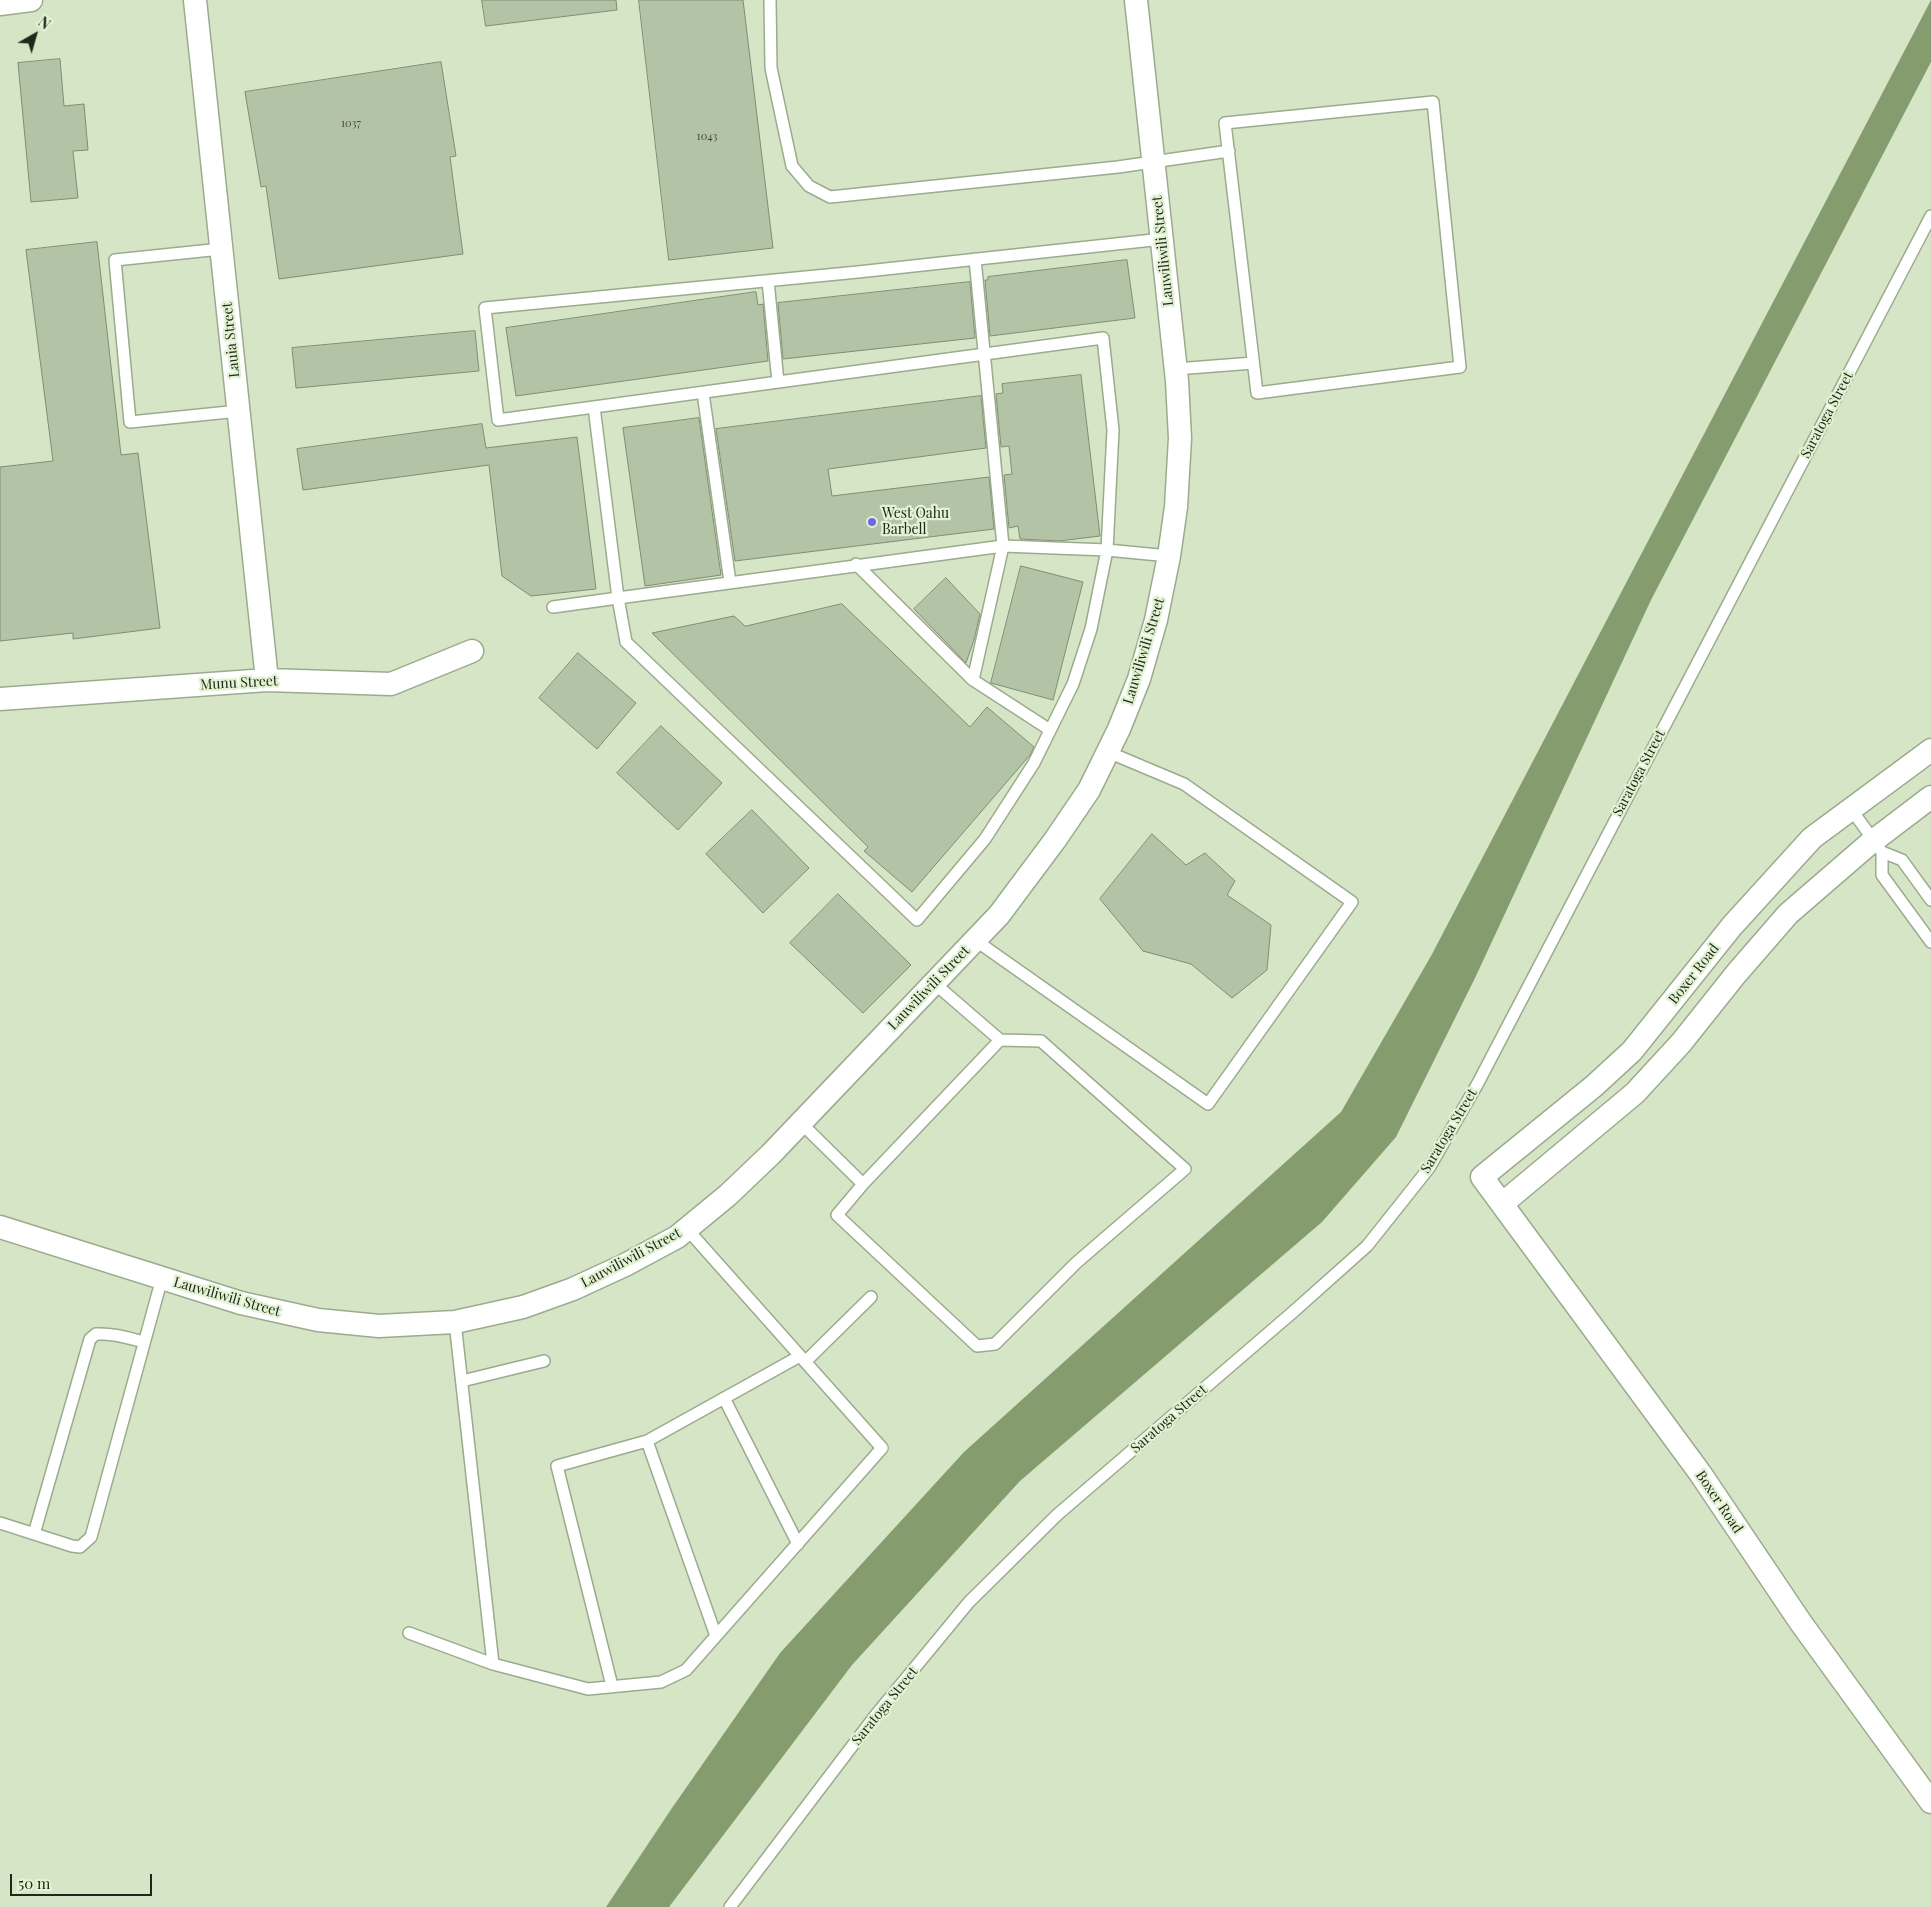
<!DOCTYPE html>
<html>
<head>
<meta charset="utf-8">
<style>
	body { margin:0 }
	#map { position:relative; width:1931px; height:1907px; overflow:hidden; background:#d5e5c6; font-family:"Playfair Display",serif }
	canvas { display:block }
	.north { position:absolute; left:10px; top:10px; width:50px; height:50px; -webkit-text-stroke:4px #e2f3d3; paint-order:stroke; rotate:38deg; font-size:14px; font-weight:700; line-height:20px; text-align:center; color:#21271b }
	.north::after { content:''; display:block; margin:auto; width:18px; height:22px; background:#21271b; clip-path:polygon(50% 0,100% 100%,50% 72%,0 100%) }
	.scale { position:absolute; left:10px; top:1874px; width:142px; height:22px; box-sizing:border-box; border:2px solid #21271b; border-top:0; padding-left:6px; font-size:15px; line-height:18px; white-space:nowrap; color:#21271b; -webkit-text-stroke:4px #e2f3d3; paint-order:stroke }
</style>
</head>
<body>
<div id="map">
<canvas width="1931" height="1907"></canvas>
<div class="north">N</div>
<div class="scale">50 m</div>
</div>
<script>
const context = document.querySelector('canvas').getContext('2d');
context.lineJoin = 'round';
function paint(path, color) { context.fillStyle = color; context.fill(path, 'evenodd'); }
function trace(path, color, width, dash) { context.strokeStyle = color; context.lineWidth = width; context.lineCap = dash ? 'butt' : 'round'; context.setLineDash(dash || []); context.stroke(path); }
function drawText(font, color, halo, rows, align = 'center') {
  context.font = font + ' "Playfair Display",serif'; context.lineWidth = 4.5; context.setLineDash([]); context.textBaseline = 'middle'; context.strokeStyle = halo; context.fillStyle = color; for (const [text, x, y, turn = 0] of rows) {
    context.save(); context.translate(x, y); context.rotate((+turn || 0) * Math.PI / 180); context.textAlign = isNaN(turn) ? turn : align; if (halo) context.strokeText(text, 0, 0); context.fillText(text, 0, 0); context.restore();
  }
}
paint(new Path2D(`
	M1931 0V62L1651 600 1475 978 1396 1137 1322 1222 1020 1481 852 1665 669 1907H606L672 1808 780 1653 964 1452 1341 1112 1431 956Z`), '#859d6e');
const building = new Path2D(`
	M482 0H616L617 10 486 26Z
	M639 0H743L773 248 669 260Z
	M60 59 64 106 84 104 88 150 73 151 78 198 31 202 18 63Z
	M441 62 456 156 450 157 463 254 279 279 266 186 261 187 245 92Z
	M97 242 121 455 138 453 160 628 73 639V633L0 641V467L53 461 26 250Z
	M1127 260 1135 318 990 336 985 280H988V277Z
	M970 282 975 338 783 359 778 303Z
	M756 292 758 305 763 304 768 361 516 396 506 328Z
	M475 331 479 371 296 388 292 348Z
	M1081 375 1100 536 1059 541 1020 539 1018 526 1009 528 1004 475 1012 474 1009 446 1001 447 996 394 1003 393 1002 384Z
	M981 396 986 448 828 469 832 496 989 477 994 529 735 561 716 429Z
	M699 418 721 575 645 586 623 428Z
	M482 424 486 448 577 437 596 589 531 596 502 576 489 465 303 490 297 449Z
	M1021 566 1083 582 1053 700 991 683Z
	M946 578 980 614 974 640 966 663 914 609Z
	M842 604 970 727 987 707 1034 747 1030 755 912 892 864 851 868 847 652 633 734 616 745 626Z
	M578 653 636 703 597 749 539 698Z
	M661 726 722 783 678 830 617 773Z
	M752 810 809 868 763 913 706 854Z
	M1152 834 1186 865 1205 853 1235 881 1227 895 1271 925 1267 970 1232 998 1191 964 1143 951 1100 899Z
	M838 894 911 965 863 1013 790 943Z`);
paint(building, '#b3c3a5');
trace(building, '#7f8e72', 1);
const lane = new Path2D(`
	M770 0 771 68 792 166 809 186 830 197 1118 167 1229 151
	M1433 102 1460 367 1257 393 1225 123Z
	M1162 239 858 272 485 308 498 420 1103 338 1113 430 1107 550 1169 556
	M221 249 115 260 130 422 239 411
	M768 281 778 382
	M1176 369 1253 363
	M703 393 730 582
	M856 564 973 680 1003 546 975 259
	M553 607 618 598 626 642 917 920 985 839 1034 763 1073 684 1091 629 1107 550 1003 546 618 598 594 407
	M973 680 1050 730
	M1851 809 1882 852V875L1931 942
	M1882 852 1902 860 1931 900
	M975 940 1208 1104 1352 902 1184 784 1108 752
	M934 983 1000 1040 863 1184 837 1215 977 1346 995 1344 1076 1263 1185 1169 1041 1041 1000 1040
	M801 1123 863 1184
	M805 1362 871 1297
	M462 1381 544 1361
	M724 1398 798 1544
	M0 1523 72 1546 80 1547 91 1537 162 1278
	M34 1534 90 1339 96 1334C113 1333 128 1338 144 1342
	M409 1633 493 1664 455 1322
	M716 1636 647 1441 800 1356
	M493 1664 588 1689 661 1682 686 1670 882 1448 687 1229
	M612 1686 557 1466 647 1441
	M730 1907 875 1716 969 1602 1057 1515 1293 1312 1367 1246 1429 1168 1478 1083 1931 216`);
const street = new Path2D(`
	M195 0 267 680
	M0 4 31 0
	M0 699 267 680 391 684 472 651
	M1931 750 1812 838 1732 926 1632 1051 1594 1086 1482 1177 1700 1473 1801 1623 1931 1802
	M1502 1204 1635 1093 1681 1043 1736 974 1788 914 1869 844 1931 797
	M0 1227 241 1303 318 1320 379 1326 455 1322 523 1307 573 1289 625 1265 677 1237 728 1195 771 1154 999 915 1055 840 1089 790 1119 729 1139 679 1156 620 1169 556 1176 507 1180 438 1177 381 1136 0`);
trace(lane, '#9bab8d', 14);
trace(street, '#9bab8d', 25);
trace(lane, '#fff', 11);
trace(street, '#fff', 22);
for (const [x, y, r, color] of [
	[872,522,5,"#6b69e3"]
]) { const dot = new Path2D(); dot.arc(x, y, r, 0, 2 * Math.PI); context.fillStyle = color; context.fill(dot); trace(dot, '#e2f3d3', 2); }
drawText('11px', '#464e3e', null, [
	["1037",351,124],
	["1043",707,137]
]);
drawText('14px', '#21271b', '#e2f3d3', [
	["Lauwiliwili Street",1163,251,-96],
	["Lauia Street",231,340,-96],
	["Saratoga Street",1827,415,-62],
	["Lauwiliwili Street",1144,651,-73],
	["Munu Street",239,683,-3],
	["Saratoga Street",1639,773,-62],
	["Boxer Road",1694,974,-52],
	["Lauwiliwili Street",929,988,-46],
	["Saratoga Street",1449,1131,-59],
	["Lauwiliwili Street",631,1258,-28],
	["Lauwiliwili Street",227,1297,16],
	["Saratoga Street",1169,1419,-41],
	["Boxer Road",1719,1502,56],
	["Saratoga Street",885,1706,-51]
]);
drawText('14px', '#21271b', '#e2f3d3', [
	["West Oahu",882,514],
	["Barbell",882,530]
], 'left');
</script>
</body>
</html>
